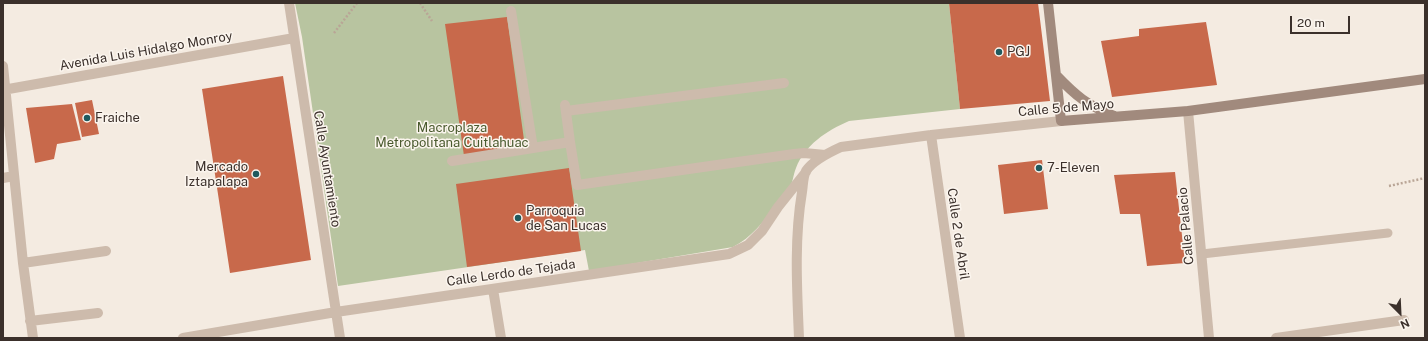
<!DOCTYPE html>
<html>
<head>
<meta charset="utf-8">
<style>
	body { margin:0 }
	#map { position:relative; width:1428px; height:341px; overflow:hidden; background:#f4ebe1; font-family:"Public Sans",sans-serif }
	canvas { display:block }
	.frame { position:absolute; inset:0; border:4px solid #3b302b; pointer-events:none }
	.north { position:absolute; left:1380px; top:293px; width:40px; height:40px; -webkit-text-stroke:3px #fbf5ee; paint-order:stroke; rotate:156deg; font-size:11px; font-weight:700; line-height:16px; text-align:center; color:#3b302b }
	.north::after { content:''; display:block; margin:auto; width:14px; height:18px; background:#3b302b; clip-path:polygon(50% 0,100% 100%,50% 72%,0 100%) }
	.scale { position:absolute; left:1290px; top:16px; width:60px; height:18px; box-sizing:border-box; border:2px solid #3b302b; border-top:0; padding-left:5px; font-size:12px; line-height:14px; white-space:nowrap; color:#3b302b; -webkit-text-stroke:3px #fbf5ee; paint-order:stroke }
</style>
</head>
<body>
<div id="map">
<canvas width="1428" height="341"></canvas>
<div class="frame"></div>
<div class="north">N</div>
<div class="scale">20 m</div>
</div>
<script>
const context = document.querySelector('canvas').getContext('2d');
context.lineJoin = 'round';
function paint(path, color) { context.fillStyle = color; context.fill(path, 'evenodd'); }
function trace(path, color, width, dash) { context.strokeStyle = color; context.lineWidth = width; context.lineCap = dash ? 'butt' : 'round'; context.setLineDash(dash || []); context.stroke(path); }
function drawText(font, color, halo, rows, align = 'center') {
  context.font = font + ' "Public Sans",sans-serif'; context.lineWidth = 3; context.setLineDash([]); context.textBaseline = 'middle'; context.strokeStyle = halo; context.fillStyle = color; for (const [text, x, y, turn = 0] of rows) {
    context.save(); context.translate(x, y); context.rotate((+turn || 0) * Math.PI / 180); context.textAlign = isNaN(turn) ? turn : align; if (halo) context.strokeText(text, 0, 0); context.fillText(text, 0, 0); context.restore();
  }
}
paint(new Path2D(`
	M295 3H949L960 109 849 121C826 131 805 145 796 168 793 175 793 183 789 189 786 195 781 200 776 206 763 222 752 237 733 247L589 271 585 250 338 286 302 37Z`), '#b8c4a0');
paint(new Path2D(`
	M949 3H1038L1050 101 960 109Z
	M507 17 525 147 464 156 445 24Z
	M1206 22 1217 85 1112 97 1101 41 1139 36V29Z
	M283 76 311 260 230 273 202 89Z
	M92 100 99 134 82 137 75 103Z
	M72 104 81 140 57 144 54 159 35 163 26 108Z
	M1042 160 1048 209 1004 214 998 165Z
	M569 168 581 251 467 267 456 184Z
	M1175 172 1185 263 1147 266 1140 214H1120L1114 175Z`), '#c8694b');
trace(new Path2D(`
	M420 3 432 21
	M334 33 357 3
	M1389 186 1425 178`), '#b9a596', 2.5, [2, 2]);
trace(new Path2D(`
	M1202 254 1388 233`), '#cdbbac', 9);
trace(new Path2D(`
	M289 3 340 338
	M511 11 533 148 570 142 577 185 794 154 804 153 825 155
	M3 66 23 263 33 338
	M3 90 294 38
	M565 105 570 142
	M566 111 784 83
	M1188 111 1209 338
	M931 135 960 338
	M452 161 533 148
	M3 178 14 176
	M23 263 106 251
	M493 289 501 338
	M30 321 98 313
	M183 338 336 312 729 254 748 245 762 231 778 207 806 172
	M799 338C797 289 794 240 802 192 803 186 803 176 806 171 813 160 830 152 841 147L931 135 1061 121
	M1276 338 1404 320`), '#cdbbac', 10);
trace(new Path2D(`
	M1048 3 1061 121 1188 111 1425 79
	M1056 75C1076 96 1087 105 1114 116`), '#a18a7d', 10);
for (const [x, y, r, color] of [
	[999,52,4,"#1f5a5e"],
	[87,118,4,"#1f5a5e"],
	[1039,168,4,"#1f5a5e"],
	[256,174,4,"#1f5a5e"],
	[518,218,4,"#1f5a5e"]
]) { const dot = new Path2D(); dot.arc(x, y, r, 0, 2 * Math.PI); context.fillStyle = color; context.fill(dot); trace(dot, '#fbf5ee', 1.5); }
drawText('13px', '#3b302b', '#fbf5ee', [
	["Avenida Luis Hidalgo Monroy",146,51,-10],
	["Calle 5 de Mayo",1066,108,-5],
	["Calle Ayuntamiento",327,169,81],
	["Calle Palacio",1186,226,-95],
	["Calle 2 de Abril",958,234,82],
	["Calle Lerdo de Tejada",511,273,-8]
]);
drawText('13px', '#3b302b', '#fbf5ee', [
	["PGJ",1007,52],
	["Fraiche",95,118],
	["Mercado",248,167,"right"],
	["Iztapalapa",248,182,"right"],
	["7-Eleven",1047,168],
	["Parroquia",526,211],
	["de San Lucas",526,226]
], 'left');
drawText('13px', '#4a5a2e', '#fbf5ee', [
	["Macroplaza",452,128],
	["Metropolitana Cuitlahuac",452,143]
]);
</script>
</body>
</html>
